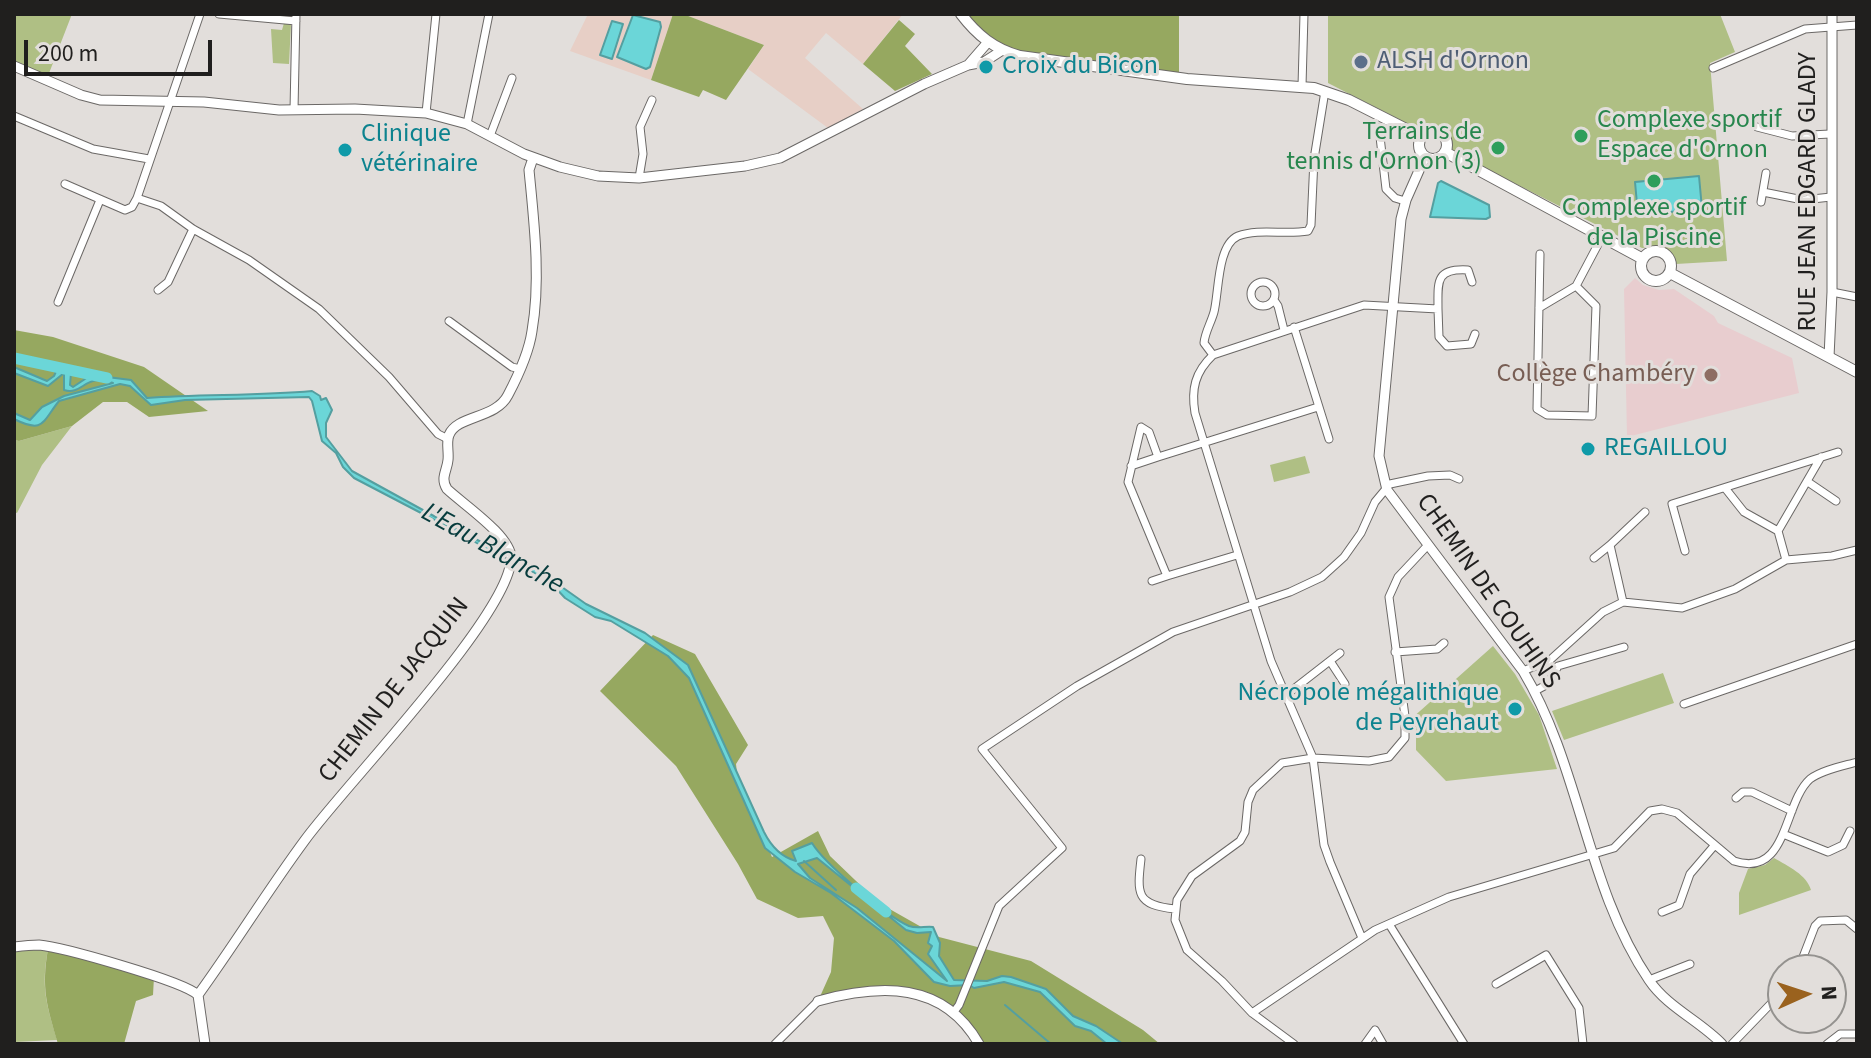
<!DOCTYPE html>
<html>
<head>
<meta charset="utf-8">
<style>
	body { margin:0 }
	#map { position:relative; width:1871px; height:1058px; overflow:hidden; background:#e2dedb; font-family:"Source Sans 3",sans-serif }
	canvas { display:block }
	.frame { position:absolute; inset:0; border:16px solid #201f1e; pointer-events:none }
	.north { position:absolute; left:1767px; top:954px; width:80px; height:80px; box-sizing:border-box; background:#e2dedb; border:2px solid #94928f; border-radius:50%; rotate:87deg; font-size:22px; font-weight:700; line-height:32px; text-align:center; color:#201f1e }
	.north::after { content:''; display:block; margin:auto; width:28px; height:36px; background:#9a621e; clip-path:polygon(50% 0,100% 100%,50% 72%,0 100%) }
	.scale { position:absolute; left:24px; top:40px; width:188px; height:36px; box-sizing:border-box; border:4px solid #201f1e; border-top:0; padding-left:10px; font-size:24px; line-height:28px; white-space:nowrap; color:#201f1e; -webkit-text-stroke:6px #e2dedb; paint-order:stroke }
</style>
</head>
<body>
<div id="map">
<canvas width="1871" height="1058"></canvas>
<div class="frame"></div>
<div class="north">N</div>
<div class="scale">200 m</div>
</div>
<script>
const context = document.querySelector('canvas').getContext('2d');
context.lineJoin = 'round';
function paint(path, color) { context.fillStyle = color; context.fill(path, 'evenodd'); }
function trace(path, color, width, dash) { context.strokeStyle = color; context.lineWidth = width; context.lineCap = dash ? 'butt' : 'round'; context.setLineDash(dash || []); context.stroke(path); }
function drawText(font, color, halo, rows, align = 'center') {
  context.font = font + ' "Source Sans 3",sans-serif'; context.lineWidth = 6; context.setLineDash([]); context.textBaseline = 'middle'; context.strokeStyle = halo; context.fillStyle = color; for (const [text, x, y, turn = 0] of rows) {
    context.save(); context.translate(x, y); context.rotate((+turn || 0) * Math.PI / 180); context.textAlign = isNaN(turn) ? turn : align; if (halo) context.strokeText(text, 0, 0); context.fillText(text, 0, 0); context.restore();
  }
}
paint(new Path2D(`
	M588 14H673L651 80 570 51Z
	M683 14H903L863 64 826 33 805 58 863 109 828 128 748 69 764 45Z`), '#e7cfc6');
paint(new Path2D(`
	M1635 278 1643 285 1659 290 1674 289 1714 316 1718 323 1792 358 1799 393 1627 437 1624 289Z`), '#e8cdcf');
paint(new Path2D(`
	M14 14H72L46 81 14 66Z
	M1328 14H1720L1735 52 1710 63 1727 261 1676 264C1668 245 1661 246 1642 248L1453 152C1449 137 1444 131 1430 126L1423 129 1414 127 1328 83Z
	M284 23 291 24 289 64 273 63 271 29 282 30Z
	M72 426 42 465 17 513 14 512V440L19 441Z
	M1305 456 1310 473 1274 482 1270 465Z
	M1493 646 1515 674 1539 715 1557 769 1446 781 1416 750V736L1411 719Z
	M1663 673 1674 703 1564 740 1552 711Z
	M1774 858C1788 866 1807 875 1811 890L1739 915V893L1748 869 1765 865Z
	M14 949H48C41 987 46 1003 57 1040L14 1042Z`), '#afbf84');
paint(new Path2D(`
	M673 14H683L764 45 726 100 703 90 699 97 651 80Z
	M961 14H1179V79L1007 53Z
	M899 20 915 34 905 46 932 74 895 91 863 64Z
	M14 330 53 337 144 367 208 411 149 417 127 402H103L72 426 19 441 14 440Z
	M653 635 695 654 748 745 736 764 737 773 772 857 818 831 830 856 879 903 939 937 1031 961 1143 1030 1160 1044H979L953 1013 914 991 818 1001 831 972 834 938 823 916 798 918 757 899 738 864 676 766 600 691Z
	M48 949 154 977 153 995 136 1001 124 1044H58C47 1006 41 989 48 949Z`), '#96a860');
const water = new Path2D(`
	M633 15 660 22 661 27 650 67 646 69 617 57Z
	M612 21 623 24 612 59 600 55Z
	M1699 176 1702 209 1638 215 1635 182Z
	M1441 181 1489 205 1490 217 1486 219 1430 217 1438 183Z
	M14 367 47 381 54 376 58 367 66 368 71 373 70 385 73 387 91 375 131 380 147 398C202 394 257 396 312 391L320 396 321 400 326 398 332 410 326 423V437L352 471 501 553 518 556 586 604 645 633 688 665 764 832C771 846 781 857 796 861L792 851 812 843C824 863 886 916 909 926 917 929 925 926 933 927L940 943 939 956 954 980 987 981 1002 976 1011 977 1046 989 1073 1016 1096 1026 1123 1044H1107L1091 1031 1075 1026 1040 992 1004 982 974 988 969 985 950 986 934 982 894 941 831 893 795 872 765 848 689 678 668 656 611 621 595 617 565 598 553 585 513 559 501 558 467 537 354 478 343 467 336 453 322 441 312 401 309 397 185 400 151 405 130 386 120 384 59 401C42 422 44 434 14 419V413L30 420 42 407 64 396 113 383C85 372 83 396 64 390V373L48 386 14 373ZM817 858 906 930 917 933 931 932 928 943 932 946 928 954 947 981 857 908 810 878 798 864Z`);
paint(water, '#6bd6d8');
trace(water, '#549fa0', 2);
trace(new Path2D(`
	M804 861 836 890
	M1005 1005 1051 1044`), '#549fa0', 2);
trace(new Path2D(`
	M14 358 107 378
	M856 888 886 912`), '#6bd6d8', 11);
const minor = new Path2D(`
	M200 14 137 198 161 206 193 229 249 260 319 309 389 377 438 434 448 439
	M219 14 296 21
	M1713 68 1805 29 1857 25
	M1302 86 1304 14
	M294 110 296 14
	M426 113 436 14
	M14 116 93 149 149 159
	M467 124 489 14
	M1757 127 1792 136 1830 134
	M1379 128 1386 189 1395 198 1405 201
	M490 136 512 78
	M639 178 643 154 640 127 652 100
	M65 184 125 210 132 207 137 198
	M1763 192 1803 200 1831 197
	M1761 202 1766 173
	M1540 254 1537 409 1547 415 1592 416 1596 306 1576 286 1603 235
	M1251 294a12 12 0 1 1 24 0a12 12 0 1 1-24 0Z
	M158 290 168 282 193 229
	M1832 292 1857 297
	M1274 300 1278 306 1284 330
	M58 302 100 200
	M1539 308 1576 286
	M1438 309C1438 282 1435 268 1468 270L1472 282
	M449 321 512 367 520 369
	M1294 327 1329 439
	M1213 355 1204 343C1205 332 1211 323 1214 312 1219 293 1217 245 1238 236 1259 228 1285 235 1308 231L1311 225 1314 159 1325 91
	M1131 466 1158 457
	M1808 482 1836 501
	M1725 488 1744 512 1778 531 1786 560
	M1778 531 1821 457
	M1685 551 1672 504 1838 452
	M1237 555 1167 576 1128 482 1141 427 1149 432 1158 457 1318 407
	M1594 558 1610 545
	M1152 581 1167 576
	M1623 602 1610 545 1645 512
	M1395 652 1437 649 1444 643
	M1330 661 1345 684
	M1523 671 1550 660 1603 612 1623 602 1682 608 1735 589 1786 560 1832 556 1857 550
	M1535 691 1548 684 1558 666 1624 647
	M1286 695 1340 653
	M1684 704 1857 644
	M1736 798 1743 792H1752L1792 811
	M1783 834 1828 852 1843 845 1850 831
	M1141 859C1137 894 1136 905 1175 909
	M1662 912 1679 905 1690 874 1714 846
	M1389 924 1464 1044
	M1362 938 1330 862 1324 845 1313 758 1271 661 1195 413C1191 389 1195 372 1213 355L1364 305 1438 309 1439 337 1447 346 1471 344 1475 334
	M1798 970 1815 926 1820 921 1846 920 1857 929
	M1649 980 1690 964
	M1496 984 1546 955 1579 1008 1583 1044
	M953 1013 959 1005 999 906 1062 848 982 749 1077 686 1173 632 1290 592 1322 577 1344 557 1361 533 1375 502 1390 484 1428 476 1450 475 1459 479
	M1252 1013 1375 930 1449 897 1614 848 1650 811 1662 809 1677 813 1734 861C1788 879 1783 803 1810 779 1822 770 1843 766 1857 762
	M775 1044 818 1001
	M1294 1044 1252 1013 1222 981 1187 950 1175 920 1177 900 1192 876 1240 841 1245 832 1248 802 1253 790 1282 763 1313 758 1369 761 1389 757 1405 738V716L1389 597 1398 577 1428 545
	M1365 1044 1375 1030 1383 1044
	M1732 1044 1783 991
	M1827 1044 1840 1034H1857`);
const tertiary = new Path2D(`
	M968 65 988 42
	M14 66 81 95 100 100 204 102 279 110 355 109 426 113 467 124 524 154 560 167 598 176 639 178 745 166 780 158 924 84 968 65 984 62 1001 51
	M1425 157 1406 200 1401 219 1379 456 1387 490 1523 671C1581 768 1586 887 1649 980 1667 1007 1700 1021 1722 1044
	M1829 357 1832 292V14
	M14 947C22 946 31 945 39 945 62 947 183 981 198 995L205 1044
	M198 995C235 944 268 890 305 840 344 786 511 614 511 558 511 536 464 505 447 489 440 478 447 471 448 460 449 452 446 442 449 435 457 415 496 419 508 395 518 376 529 352 532 331 541 279 534 222 529 170L533 158
	M818 1001C880 984 943 981 979 1044`);
const secondary = new Path2D(`
	M961 14C977 35 994 49 1020 56L1187 79 1314 88 1349 100 1422 137
	M1419 145a14 14 0 1 1 28 0a14 14 0 1 1-28 0Z
	M1445 152 1643 259
	M1641 266a15 15 0 1 1 30 0a15 15 0 1 1-30 0Z
	M1670 273 1857 372`);
trace(minor, '#6b6866', 9);
trace(tertiary, '#6b6866', 11);
trace(secondary, '#6b6866', 12);
trace(minor, '#fff', 7);
trace(tertiary, '#fff', 9);
trace(secondary, '#fff', 10);
for (const [x, y, r, color] of [
	[1361,62,8,"#5c6f8a"],
	[986,67,8,"#0f9aa8"],
	[1581,136,8,"#2e9e5b"],
	[1498,148,8,"#2e9e5b"],
	[345,150,8,"#0f9aa8"],
	[1654,181,8,"#2e9e5b"],
	[1711,375,8,"#8d6e63"],
	[1588,449,8,"#0f9aa8"],
	[1515,709,8,"#0f9aa8"]
]) { const dot = new Path2D(); dot.arc(x, y, r, 0, 2 * Math.PI); context.fillStyle = color; context.fill(dot); trace(dot, '#e2dedb', 3); }
drawText('26px', '#4e5e75', '#e2dedb', [
	["ALSH d'Ornon",1377,62]
], 'left');
drawText('26px', '#0d838f', '#e2dedb', [
	["Croix du Bicon",1002,67],
	["Clinique",361,135],
	["vétérinaire",361,165],
	["REGAILLOU",1604,449],
	["Nécropole mégalithique",1499,694,"right"],
	["de Peyrehaut",1499,724,"right"]
], 'left');
drawText('26px', '#27864d', '#e2dedb', [
	["Complexe sportif",1597,121],
	["Espace d'Ornon",1597,151],
	["Terrains de",1482,133,"right"],
	["tennis d'Ornon (3)",1482,163,"right"],
	["Complexe sportif",1654,209,"center"],
	["de la Piscine",1654,239,"center"]
], 'left');
drawText('26px', '#201f1e', '#e2dedb', [
	["RUE JEAN EDGARD GLADY",1809,192,-90],
	["CHEMIN DE COUHINS",1487,592,55],
	["CHEMIN DE JACQUIN",395,691,-52]
]);
drawText('26px', '#785e54', '#e2dedb', [
	["Collège Chambéry",1695,375]
], 'right');
drawText('italic 28px', '#063b3c', '#e2dedb', [
	["L'Eau Blanche",492,550,29]
]);
</script>
</body>
</html>
